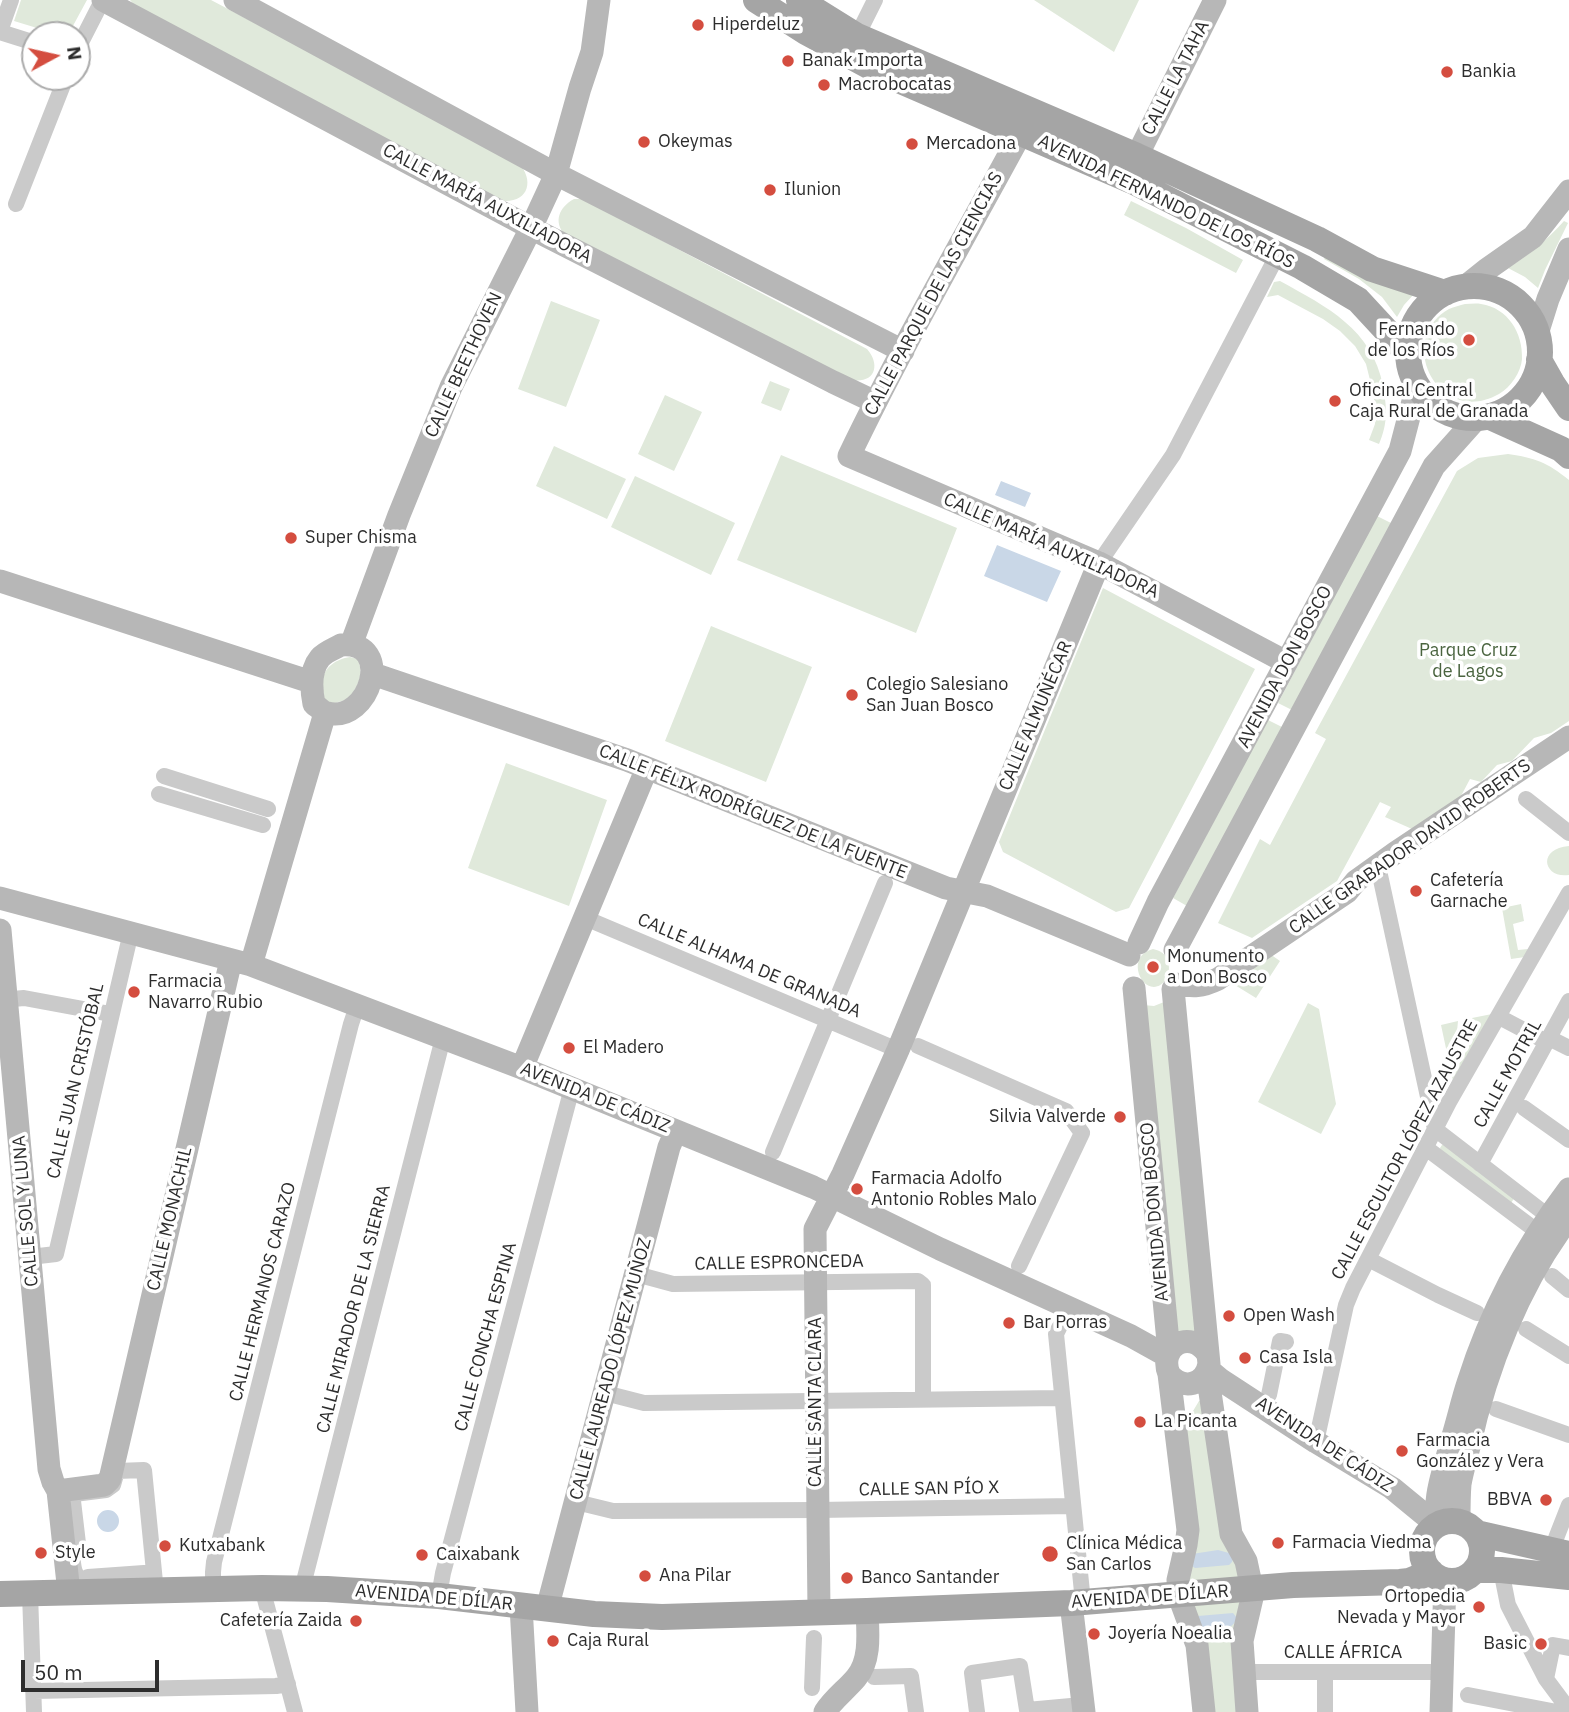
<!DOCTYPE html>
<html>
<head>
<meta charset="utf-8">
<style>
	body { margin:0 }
	#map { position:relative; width:1569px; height:1712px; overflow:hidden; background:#fff; font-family:"IBM Plex Sans",sans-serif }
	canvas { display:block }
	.north { position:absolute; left:21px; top:21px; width:70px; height:70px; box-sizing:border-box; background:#fff; border:2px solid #ababab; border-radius:50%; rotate:82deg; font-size:19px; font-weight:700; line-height:28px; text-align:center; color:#2d2d2d }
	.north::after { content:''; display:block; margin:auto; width:24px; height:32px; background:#d44d3f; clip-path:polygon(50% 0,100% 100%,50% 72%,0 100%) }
	.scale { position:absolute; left:21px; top:1660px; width:138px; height:32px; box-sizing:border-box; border:4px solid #2d2d2d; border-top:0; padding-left:9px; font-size:21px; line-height:24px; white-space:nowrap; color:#2d2d2d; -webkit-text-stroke:5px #fff; paint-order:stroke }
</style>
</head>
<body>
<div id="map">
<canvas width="1569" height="1712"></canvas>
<div class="north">N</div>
<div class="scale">50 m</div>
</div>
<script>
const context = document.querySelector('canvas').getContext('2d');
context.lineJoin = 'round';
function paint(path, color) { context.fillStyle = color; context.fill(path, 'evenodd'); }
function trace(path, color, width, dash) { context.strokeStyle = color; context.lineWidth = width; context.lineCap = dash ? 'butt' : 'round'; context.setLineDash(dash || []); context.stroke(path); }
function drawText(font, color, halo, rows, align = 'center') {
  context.font = font + ' "IBM Plex Sans",sans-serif'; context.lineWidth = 7; context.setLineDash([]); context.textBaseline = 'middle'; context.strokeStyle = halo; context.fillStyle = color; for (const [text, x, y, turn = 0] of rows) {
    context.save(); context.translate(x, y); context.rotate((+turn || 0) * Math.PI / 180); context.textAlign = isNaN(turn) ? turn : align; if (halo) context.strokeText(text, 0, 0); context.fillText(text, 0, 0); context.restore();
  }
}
paint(new Path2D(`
	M21 0H87L68 35H60L14 21Z
	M130 0H211L518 162C537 183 526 206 497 200L135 6Z
	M1034 0H1139L1114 52Z
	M574 199H583L867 349C881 365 875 384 851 380L565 235C553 222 559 207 574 199Z
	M1131 201 1186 228 1243 260 1236 273 1124 215Z
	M1564 221 1568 223 1545 270 1538 288 1525 277 1508 268C1529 255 1547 240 1564 221Z
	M1326 256 1415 293 1404 305 1397 317 1382 297 1359 279 1324 259Z
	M1280 281C1327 307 1372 329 1383 386 1387 408 1388 423 1379 444L1369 440 1375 424V404L1371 384 1366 364 1355 346 1340 331 1323 319 1278 295 1267 297 1274 282Z
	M551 301 600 320 566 407 518 389Z
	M1465 304C1470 304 1476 303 1481 304 1508 308 1523 333 1522 359 1521 372 1511 387 1499 394 1439 428 1394 340 1449 309 1454 307 1460 305 1465 304Z
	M770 381 790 389 781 411 761 403Z
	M665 395 702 412 674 471 638 454Z
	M554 446 626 479 607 519 536 486Z
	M1508 454C1535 458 1547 462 1569 480V721L1551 733 1534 738 1512 761 1497 765 1481 782 1470 779 1461 796 1412 829 1385 817 1391 807 1380 802 1337 881 1252 938 1218 923 1260 839 1270 845 1326 739 1315 733 1457 471 1478 458Z
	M781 455 957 528 916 633 737 560Z
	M635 476 735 523 711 575 611 527Z
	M1377 516 1391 523 1292 710 1278 703Z
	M1103 588 1255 669 1129 908 1116 912 1003 852 999 842Z
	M711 626 812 667 766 782 665 741Z
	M350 657 358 659C364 676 358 685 349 699L331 704 324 700C324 695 322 687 322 682 324 667 336 659 350 657Z
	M1268 720 1282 727 1187 906 1173 898Z
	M506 763 607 800 569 906 468 868Z
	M1569 846V875C1544 879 1536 849 1569 846Z
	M1521 904 1524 921 1513 924 1518 950 1528 949 1525 957 1511 959 1502 908Z
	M1153 949C1168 952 1171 963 1168 977 1148 1008 1120 957 1153 949Z
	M1270 954 1280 961 1256 998 1230 982Z
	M1164 1002 1196 1340 1175 1331 1143 1005 1154 1006Z
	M1308 1003 1319 1009 1336 1104 1321 1134 1258 1102Z
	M1492 1014 1453 1081 1452 1076C1463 1056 1476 1042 1472 1018Z
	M1458 1021 1456 1042 1447 1053 1441 1025Z
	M1442 1145H1446L1515 1197 1511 1203 1441 1151 1440 1148Z
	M1199 1401H1204L1239 1579 1188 1586 1184 1426Z
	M1239 1598 1240 1712H1213L1189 1603Z`), '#e0e9db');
paint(new Path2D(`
	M1001 481 1031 493 1025 507 995 495Z
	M997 545 1061 571 1047 602 984 576Z
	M97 1521a11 11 0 1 1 22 0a11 11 0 1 1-22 0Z
	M1218 1550 1229 1553 1233 1559 1232 1562 1229 1565 1195 1568 1191 1565 1192 1554Z
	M1233 1613 1237 1618C1232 1633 1212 1631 1199 1629L1198 1616Z`), '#c9d7e7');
trace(new Path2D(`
	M863 24 875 0
	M0 31 11 0
	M0 32 35 43
	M77 50 102 1
	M16 204 66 77
	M1099 563 1173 455 1278 254
	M164 776 268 809
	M159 794 263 825
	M1526 799 1569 833
	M1378 866 1435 1129
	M585 918 898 1050
	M13 999 24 998 105 1013
	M1503 1019 1541 1039
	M1549 1038 1569 1048
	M918 1046 1066 1111 1082 1133 1019 1266
	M1524 1108 1569 1140
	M1435 1129 1548 1216
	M1426 1148 1538 1232
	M773 1152 885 883
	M1480 1164 1569 1001
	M30 1257 56 1254 131 932
	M1372 1261 1438 1295 1477 1313
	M636 1274 673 1284 918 1281 923 1285V1399
	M1552 1276 1569 1290
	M1069 1308 1056 1334 1083 1602
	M1526 1329 1569 1356
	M605 1393 644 1403 1062 1398
	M1269 1395 1280 1341 1286 1342
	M1496 1409 1569 1435
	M1316 1442 1346 1305 1353 1288 1449 1102 1569 893
	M144 1470 155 1582 149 1583 144 1573 88 1577V1584C72 1575 74 1570 72 1553L79 1552 73 1501H68L70 1496 74 1494 106 1490 113 1485 117 1471Z
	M576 1502 613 1511 818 1510 1073 1506
	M1551 1551 1569 1505
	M1501 1570 1508 1605 1546 1679 1569 1710
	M262 1588 295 1712
	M213 1589V1572L214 1562 351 1024 357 1006
	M302 1589 443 1038
	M30 1593 34 1712
	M439 1596 443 1573 572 1088
	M1244 1672H1442
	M874 1677 911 1676 916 1712
	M1325 1679V1712
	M1546 1679 1553 1645 1569 1648
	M812 1688 814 1638
	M34 1691 276 1686 288 1684
	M1468 1695 1557 1712
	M977 1712 972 1673 1020 1666 1027 1710 1071 1706`), '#cacaca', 16);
trace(new Path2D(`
	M103 0 531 228 833 382 875 402
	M235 0 556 174 903 351
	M1021 133C963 240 902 346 849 456L1099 563 1286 662
	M1137 156 1215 0
	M1466 286 1486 270 1533 237 1569 191
	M1537 334 1548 299 1569 249
	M0 581 311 682
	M341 645C395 640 370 724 327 713 323 712 318 707 314 704 311 689 310 670 320 658 325 652 334 649 341 645Z
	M351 645 399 515 451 387 531 228 556 174 580 88 592 52 599 0
	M373 674 627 760 946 888 987 896 1129 955
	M0 898 251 965 522 1068 813 1187 940 1249 1131 1336 1167 1356
	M0 930 49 1469 53 1482 58 1491 69 1593
	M1139 943 1158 902 1400 451 1417 386
	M1175 950 1434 466 1476 419
	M251 965 325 713
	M1176 984C1194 987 1201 987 1218 979L1347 892 1356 881 1395 853 1569 737
	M1134 988 1169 1352
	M522 1068 647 768
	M1208 1369 1221 1380 1316 1442 1392 1488 1437 1525
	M1207 1372 1231 1534 1246 1561 1252 1589V1598L1242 1641 1247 1712
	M1169 1374C1183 1391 1205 1385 1209 1364L1173 989
	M58 1491 104 1485 110 1479 231 960
	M1459 1521C1459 1509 1459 1496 1460 1484 1462 1472 1466 1459 1469 1447 1486 1368 1520 1282 1569 1218
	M1441 1523C1439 1518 1437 1512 1437 1507 1436 1490 1448 1456 1452 1439 1458 1420 1462 1401 1468 1383 1490 1313 1525 1247 1569 1189
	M1071 1603 1084 1712
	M521 1606 527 1712
	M547 1609 669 1147 676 1131
	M819 1612 815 1229 843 1174 898 1050 1099 563
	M825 1712C834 1698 846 1690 856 1678 871 1661 868 1633 867 1611
	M1204 1712 1197 1645 1179 1596 1178 1580 1186 1545 1188 1530 1169 1374C1158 1346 1190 1329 1207 1353
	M1441 1712 1445 1580`), '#b7b7b7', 23);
trace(new Path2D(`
	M756 0 806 32 880 72 1132 181 1302 267 1358 300 1408 354
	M799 0 857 36 1137 156 1317 239 1372 269 1445 293
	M1408 352a66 66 0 1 1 132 0a66 66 0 1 1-132 0Z
	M1539 360 1552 383 1569 408
	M1490 417 1561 449 1569 456
	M1422 1551a30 30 0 1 1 60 0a30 30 0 1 1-60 0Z
	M1476 1533 1569 1554
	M1475 1570H1501L1569 1577
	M0 1594 262 1588 327 1589 439 1596 594 1614 662 1617 867 1611 1071 1603 1293 1585 1400 1582 1409 1581 1431 1572`), '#a5a5a5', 26);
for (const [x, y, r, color] of [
	[698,25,7,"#d44d3f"],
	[788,61,7,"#d44d3f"],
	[1447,72,7,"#d44d3f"],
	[824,85,7,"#d44d3f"],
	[644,142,7,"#d44d3f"],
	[912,144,7,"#d44d3f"],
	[770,190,7,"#d44d3f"],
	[1469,340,7,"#d44d3f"],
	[1335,401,7,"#d44d3f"],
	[291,538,7,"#d44d3f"],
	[852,695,7,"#d44d3f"],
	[1416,891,7,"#d44d3f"],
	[1153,967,7,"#d44d3f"],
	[134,992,7,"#d44d3f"],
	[569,1048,7,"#d44d3f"],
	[1120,1117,7,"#d44d3f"],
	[857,1189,7,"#d44d3f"],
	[1229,1316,7,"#d44d3f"],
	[1009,1323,7,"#d44d3f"],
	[1245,1358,7,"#d44d3f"],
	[1140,1422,7,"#d44d3f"],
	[1402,1451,7,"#d44d3f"],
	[1546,1500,7,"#d44d3f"],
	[1278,1543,7,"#d44d3f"],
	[165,1546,7,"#d44d3f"],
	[41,1553,7,"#d44d3f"],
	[1050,1554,9,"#d44d3f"],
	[422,1555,7,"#d44d3f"],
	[645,1576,7,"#d44d3f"],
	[847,1578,7,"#d44d3f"],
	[1479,1607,7,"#d44d3f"],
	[356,1621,7,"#d44d3f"],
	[1094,1634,7,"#d44d3f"],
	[553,1641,7,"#d44d3f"],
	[1541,1644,7,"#d44d3f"]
]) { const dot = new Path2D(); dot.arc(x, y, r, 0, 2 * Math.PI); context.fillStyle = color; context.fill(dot); trace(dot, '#fff', 2.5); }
drawText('18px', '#2d2d2d', '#fff', [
	["Hiperdeluz",712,25],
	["Banak Importa",802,61],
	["Bankia",1461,72],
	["Macrobocatas",838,85],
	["Okeymas",658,142],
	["Mercadona",926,144],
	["Ilunion",784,190],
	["Fernando",1455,330,"right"],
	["de los Ríos",1455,351,"right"],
	["Oficinal Central",1349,391],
	["Caja Rural de Granada",1349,412],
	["Super Chisma",305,538],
	["Colegio Salesiano",866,685],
	["San Juan Bosco",866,706],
	["Cafetería",1430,881],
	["Garnache",1430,902],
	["Monumento",1167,957],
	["a Don Bosco",1167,978],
	["Farmacia",148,982],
	["Navarro Rubio",148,1003],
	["El Madero",583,1048],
	["Silvia Valverde",1106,1117,"right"],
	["Farmacia Adolfo",871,1179],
	["Antonio Robles Malo",871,1200],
	["Open Wash",1243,1316],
	["Bar Porras",1023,1323],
	["Casa Isla",1259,1358],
	["La Picanta",1154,1422],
	["Farmacia",1416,1441],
	["González y Vera",1416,1462],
	["BBVA",1532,1500,"right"],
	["Farmacia Viedma",1292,1543],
	["Clínica Médica",1066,1544],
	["San Carlos",1066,1565],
	["Kutxabank",179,1546],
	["Style",55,1553],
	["Caixabank",436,1555],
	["Ana Pilar",659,1576],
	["Banco Santander",861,1578],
	["Ortopedia",1465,1597,"right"],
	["Nevada y Mayor",1465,1618,"right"],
	["Cafetería Zaida",342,1621,"right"],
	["Joyería Noealia",1108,1634],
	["Caja Rural",567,1641],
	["Basic",1527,1644,"right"]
], 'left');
drawText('18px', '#2d2d2d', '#fff', [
	["CALLE LA TAHA",1176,78,-63],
	["AVENIDA FERNANDO DE LOS RÍOS",1166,202,26],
	["CALLE MARÍA AUXILIADORA",487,204,28],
	["CALLE PARQUE DE LAS CIENCIAS",934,294,-62],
	["CALLE BEETHOVEN",464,365,-65],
	["CALLE MARÍA AUXILIADORA",1051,546,24],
	["AVENIDA DON BOSCO",1285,667,-62],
	["CALLE ALMUÑÉCAR",1036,716,-67],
	["CALLE FÉLIX RODRÍGUEZ DE LA FUENTE",753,812,22],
	["CALLE GRABADOR DAVID ROBERTS",1410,847,-35],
	["CALLE ALHAMA DE GRANADA",749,966,23],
	["CALLE MOTRIL",1508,1074,-61],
	["CALLE JUAN CRISTÓBAL",76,1081,-77],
	["AVENIDA DE CÁDIZ",595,1098,22],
	["CALLE ESCULTOR LÓPEZ AZAUSTRE",1405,1150,-62],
	["CALLE SOL Y LUNA",26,1211,-95],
	["AVENIDA DON BOSCO",1155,1212,-95],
	["CALLE MONACHIL",170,1219,-77],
	["CALLE ESPRONCEDA",779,1263,-1],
	["CALLE HERMANOS CARAZO",263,1292,-76],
	["CALLE MIRADOR DE LA SIERRA",354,1309,-76],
	["CALLE CONCHA ESPINA",486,1337,-75],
	["CALLE LAUREADO LÓPEZ MUÑOZ",611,1369,-75],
	["CALLE SANTA CLARA",816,1402,-90],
	["AVENIDA DE CÁDIZ",1324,1445,33],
	["CALLE SAN PÍO X",929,1489,-1],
	["AVENIDA DE DÍLAR",1150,1597,-4],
	["AVENIDA DE DÍLAR",434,1598,5],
	["CALLE ÁFRICA",1343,1653]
]);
drawText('18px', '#4a643f', '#fff', [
	["Parque Cruz",1468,651],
	["de Lagos",1468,672]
]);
</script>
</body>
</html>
